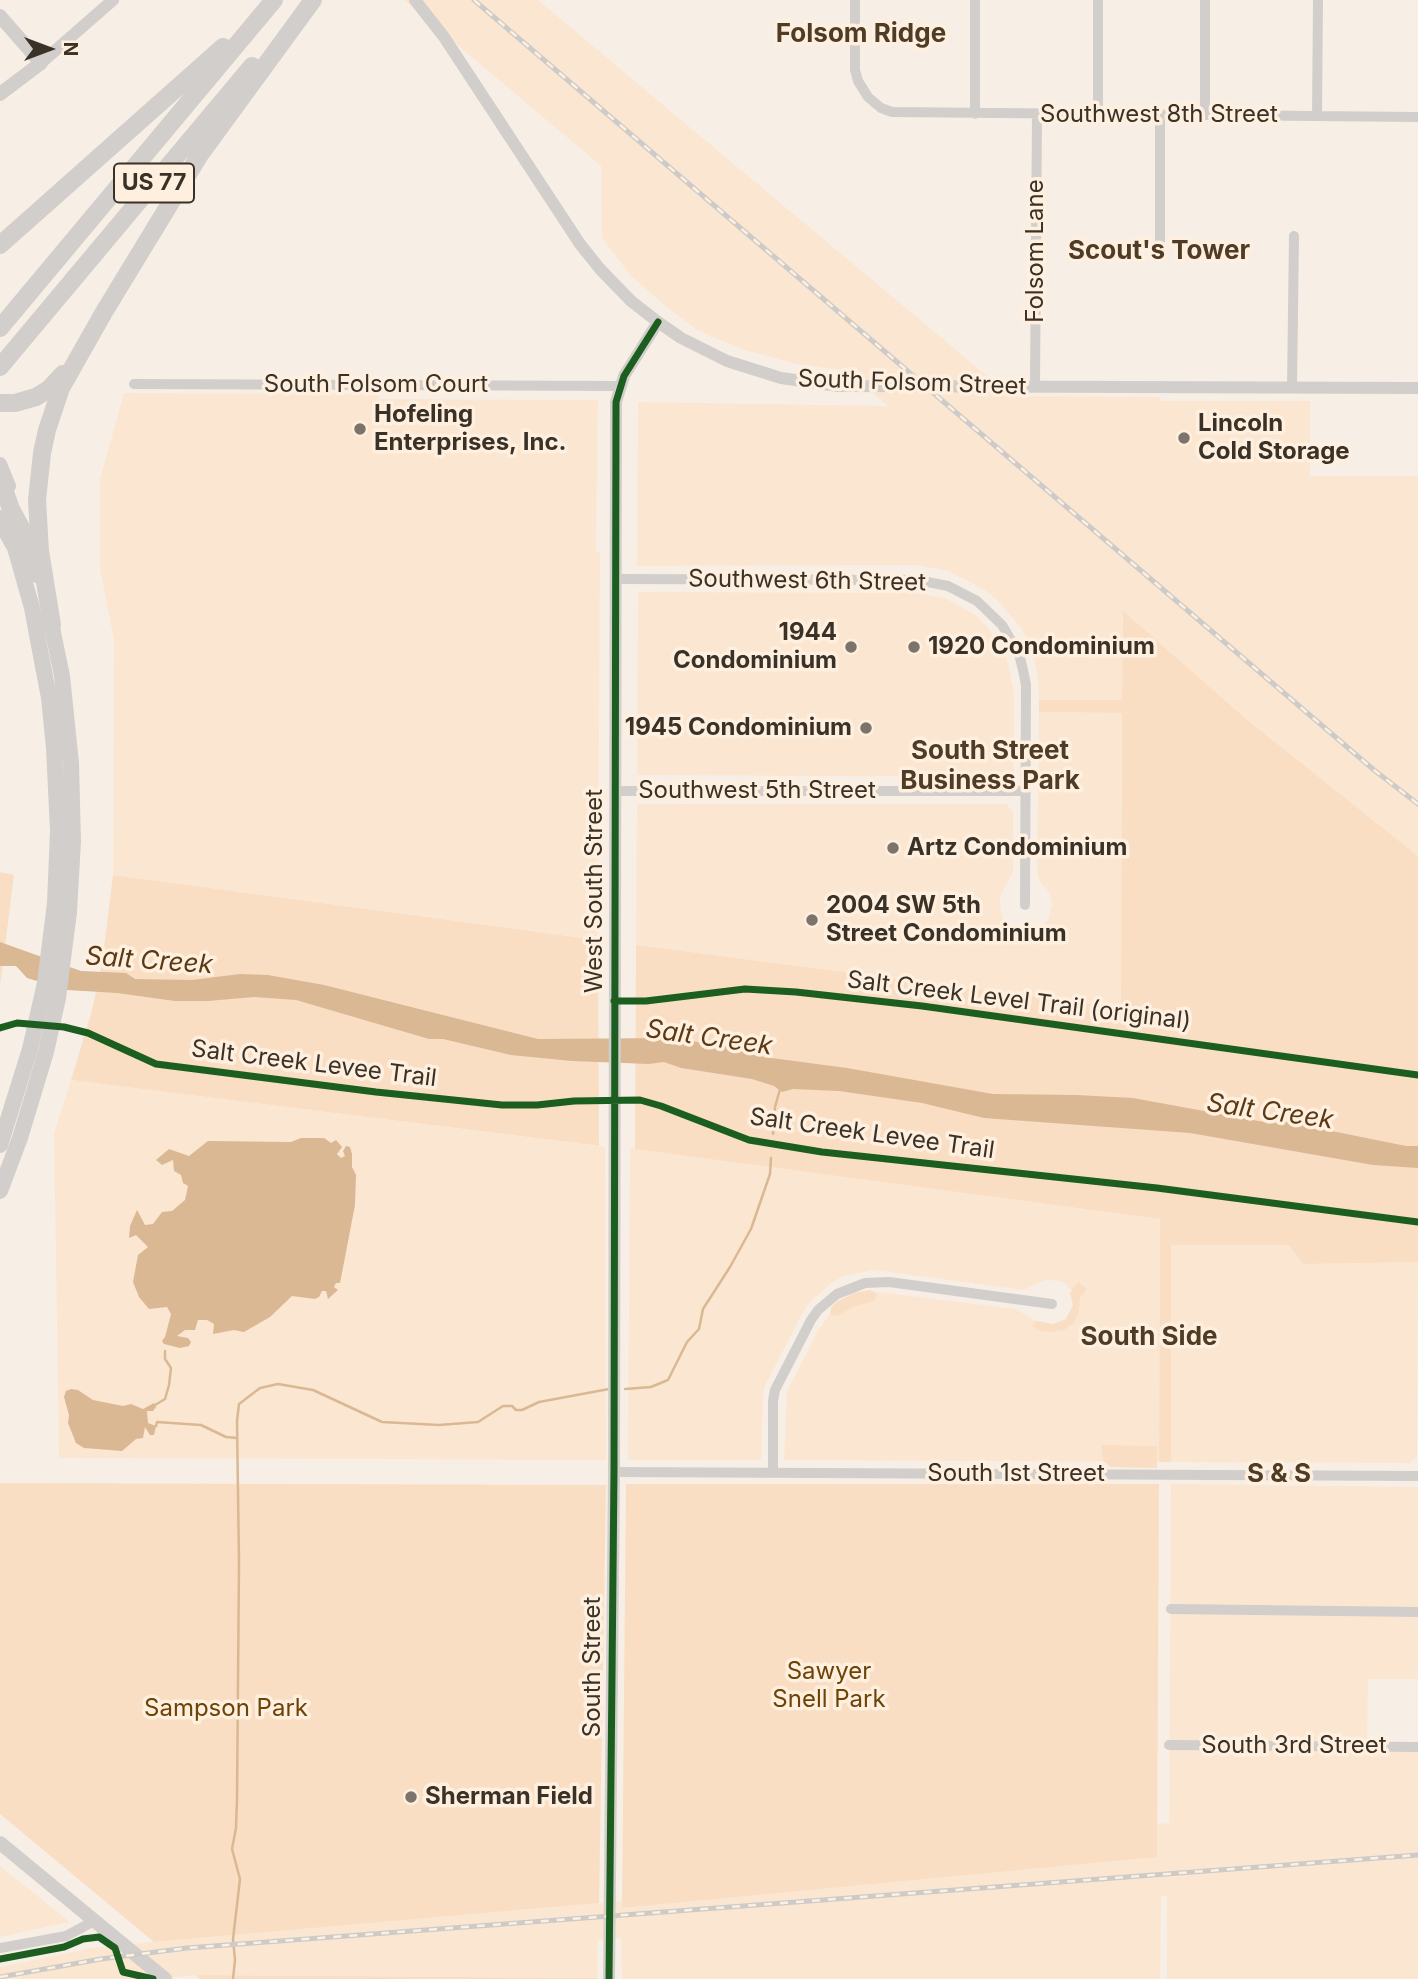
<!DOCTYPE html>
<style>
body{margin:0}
#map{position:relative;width:1418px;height:1979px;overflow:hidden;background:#f7efe6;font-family:Inter,sans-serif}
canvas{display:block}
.north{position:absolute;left:14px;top:14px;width:70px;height:70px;-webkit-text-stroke:5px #feefdf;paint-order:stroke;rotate:90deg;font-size:19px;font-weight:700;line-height:28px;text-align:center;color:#3a3127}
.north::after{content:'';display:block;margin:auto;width:24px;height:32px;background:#3a3127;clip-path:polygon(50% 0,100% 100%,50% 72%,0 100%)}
</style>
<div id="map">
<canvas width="1418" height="1979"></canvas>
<div class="north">N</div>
</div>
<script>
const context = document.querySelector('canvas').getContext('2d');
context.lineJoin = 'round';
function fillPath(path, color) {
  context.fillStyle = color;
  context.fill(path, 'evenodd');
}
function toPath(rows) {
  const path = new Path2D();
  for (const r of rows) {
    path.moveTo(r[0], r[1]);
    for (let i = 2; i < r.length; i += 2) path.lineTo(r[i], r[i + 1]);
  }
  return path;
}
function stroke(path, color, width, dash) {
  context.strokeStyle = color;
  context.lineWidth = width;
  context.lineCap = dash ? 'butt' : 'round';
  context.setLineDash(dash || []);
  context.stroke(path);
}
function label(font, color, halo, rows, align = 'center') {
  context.font = font + ' Inter,sans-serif';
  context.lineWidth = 7;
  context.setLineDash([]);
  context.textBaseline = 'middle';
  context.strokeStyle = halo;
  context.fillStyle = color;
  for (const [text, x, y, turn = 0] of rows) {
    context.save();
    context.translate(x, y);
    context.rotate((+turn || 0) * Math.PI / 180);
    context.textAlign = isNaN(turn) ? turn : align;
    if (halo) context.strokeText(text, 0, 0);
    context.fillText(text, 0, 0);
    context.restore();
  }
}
fillPath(toPath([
 [404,0,538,0,1011,396,1160,397,1160,401,1310,401,1310,476,1418,476,1418,856,1245,718,1123,612,1122,701,1039,700,1038,679,1034,659,1028,642,1021,628,997,600,983,589,948,571,916,565,637,566,638,402,888,406,846,371,792,363,741,349,697,330,664,305,631,276,602,238,601,166],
 [124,393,378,394,379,399,598,400,596,552,600,552,598,940,113,875,114,640,100,569,100,479],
 [638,592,917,593,945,598,974,614,986,625,1006,655,1014,692,1014,777,637,775],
 [1039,712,1122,713,1121,1009,636,945,637,804,1006,804,1013,811,1013,872,1000,897,1001,912,1004,919,1016,928,1039,928,1048,920,1052,905,1049,892,1040,882,1037,872],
 [71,1080,605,1147,606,1460,59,1458,54,1133],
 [630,1148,1160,1219,1159,1462,784,1460,787,1391,819,1329,833,1310,866,1294,879,1292,1016,1309,1040,1323,1059,1326,1073,1313,1074,1295,1066,1284,1060,1281,1046,1280,1023,1290,874,1270,844,1276,830,1284,809,1303,801,1316,765,1386,763,1395,761,1460,628,1460],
 [1171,1245,1289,1245,1303,1264,1418,1262,1417,1456,1410,1463,1171,1462],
 [1171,1484,1418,1487,1418,1679,1368,1679,1367,1746,1418,1747,1418,1979,1167,1979,1167,1896,1161,1896,1160,1979,622,1979,621,1938,598,1940,597,1978,195,1975,162,1979,0,1979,0,1967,92,1948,154,1942,622,1901,622,1908,1156,1857,1157,1824,1169,1823],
 [0,1866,70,1922,0,1937]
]), '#fbe7d1');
fillPath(toPath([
 [1123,611,1245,718,1418,856,1418,1262,1303,1264,1289,1245,1171,1245,1171,1462,1159,1462,1160,1219,635,1149,636,945,1121,1008,1122,713,1039,712,1039,700,1122,700],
 [0,872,14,875,0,986],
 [113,875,598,940,599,1146,71,1080,92,1010,102,964],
 [1078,1282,1087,1289,1080,1298,1079,1312,1074,1323,1064,1330,1050,1332,1041,1331,1032,1326,1037,1321,1053,1324,1066,1319,1073,1305,1070,1293],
 [870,1290,877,1293,875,1301,855,1306,837,1316,830,1315,831,1307,838,1301,854,1293],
 [1101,1445,1157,1446,1157,1468,1110,1467,1103,1460],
 [0,1483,606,1485,599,1903,154,1942,0,1814],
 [626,1484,1159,1484,1157,1857,622,1908],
 [195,1975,597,1978,597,1979,200,1979]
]), '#f9dec3');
fillPath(toPath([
 [0,942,81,971,126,973,135,979,192,980,240,974,268,975,324,985,538,1039,670,1038,726,1046,764,1057,847,1068,993,1094,1077,1095,1133,1098,1264,1122,1287,1122,1406,1146,1418,1146,1418,1168,1373,1165,1190,1133,984,1118,922,1103,839,1091,793,1089,782,1092,774,1086,752,1079,681,1068,664,1062,649,1064,572,1061,511,1055,443,1039,429,1039,296,1000,254,997,208,1001,175,1001,117,993,67,990,27,978,16,966,0,966],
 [301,1138,324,1138,331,1143,336,1140,342,1147,337,1154,341,1158,345,1156,343,1151,346,1146,350,1147,352,1154,352,1167,356,1175,355,1205,340,1283,336,1283,334,1287,338,1290,328,1299,326,1291,322,1291,319,1297,315,1299,292,1296,270,1317,244,1332,234,1330,213,1334,214,1324,207,1320,198,1320,195,1330,185,1330,177,1336,188,1338,191,1342,189,1346,180,1348,164,1344,162,1341,165,1337,171,1314,167,1307,149,1309,139,1297,133,1282,138,1255,148,1247,136,1235,129,1238,130,1226,137,1210,145,1225,153,1224,162,1212,172,1211,185,1200,188,1186,183,1183,181,1175,174,1171,173,1160,162,1165,156,1160,169,1149,189,1156,208,1141,291,1142],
 [71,1389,78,1390,93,1400,123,1406,131,1404,143,1409,154,1403,156,1407,153,1411,147,1411,148,1423,156,1426,154,1435,150,1435,145,1427,143,1438,136,1439,122,1451,84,1448,76,1443,68,1423,69,1415,64,1397,66,1391]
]), '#dab893');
stroke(toPath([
 [773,1134,775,1107,780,1089],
 [625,1389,651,1387,668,1380,687,1342,699,1329,703,1309,730,1267,751,1229,770,1174,771,1158],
 [155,1405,165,1399,169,1385,171,1368,165,1359,165,1351],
 [156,1426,157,1422,201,1425,226,1437,237,1438],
 [233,1979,235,1960,233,1939,240,1879,232,1849,236,1828,237,1799,239,1563,237,1421,239,1404,260,1388,278,1384,313,1390,382,1422,439,1425,478,1422,503,1406,512,1406,516,1410,522,1410,539,1402,609,1389]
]), '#dab893', 2.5);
stroke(toPath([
 [855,0,855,70,858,81,868,97,881,108,892,112,1418,117],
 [975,0,975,114],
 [1098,115,1098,0],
 [1160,115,1160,247],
 [1205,115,1205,0],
 [1317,116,1318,0],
 [134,384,619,386],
 [1035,387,1037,114],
 [1292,387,1294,236],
 [616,579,917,580,948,586,977,601,1002,625,1019,654,1023,670,1026,685,1025,905],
 [615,791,1026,791],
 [614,1472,1418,1476],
 [773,1473,773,1401,775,1390,811,1320,818,1310,837,1294,865,1283,889,1282,1052,1304],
 [1171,1609,1418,1612],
 [1169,1745,1418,1747],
 [0,1948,66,1936,96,1920]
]), '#d2cecb', 10);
stroke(toPath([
 [415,0,444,37,580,244,600,269,631,301,658,322,681,338,727,361,781,378,838,386,1418,388],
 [41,63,113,0],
 [609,1979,614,1472,616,402,624,376,658,322]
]), '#d2cecb', 12);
stroke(toPath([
 [0,16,41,63,0,94],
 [0,464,9,486],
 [0,1843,165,1979]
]), '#d2cecb', 14);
stroke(toPath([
 [26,537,37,575],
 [0,1145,30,1049,45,983,55,903,58,831,54,748,49,698,32,608,14,544],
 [0,1191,20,1138,46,1052,58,998,69,912,73,841,71,763,62,676,49,613]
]), '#d2cecb', 16);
stroke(toPath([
 [0,245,223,47],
 [0,328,274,0],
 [0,367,252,66],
 [0,403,15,403,36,397,49,389,63,374],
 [0,478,11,509,26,537],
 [0,519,14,544],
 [52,625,40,551,37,500,42,453,47,430,61,388,104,312,199,156,313,0]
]), '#d2cecb', 18);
const rail = toPath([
 [474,0,1374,770,1418,804],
 [0,1977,101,1959,187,1948,1418,1855]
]);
stroke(rail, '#cdcbc8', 5);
stroke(rail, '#feefdf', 2.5, [8]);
stroke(toPath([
 [614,1001,646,1001,745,989,796,992,922,1006,1418,1075],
 [0,1028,17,1023,64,1027,88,1033,156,1064,376,1092,502,1105,537,1105,574,1101,640,1100,661,1106,749,1140,822,1152,1157,1188,1418,1222],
 [0,1959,64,1947,83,1939,99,1937,115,1948,123,1972,153,1979],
 [609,1979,614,1472,616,402,624,376,658,322]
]), '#1b5e20', 7);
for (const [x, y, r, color] of [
 [360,429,7,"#7c746a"],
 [1184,438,7,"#7c746a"],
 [851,647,7,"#7c746a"],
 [914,647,7,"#7c746a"],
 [866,728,7,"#7c746a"],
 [893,848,7,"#7c746a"],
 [812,920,7,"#7c746a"],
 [411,1797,7,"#7c746a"]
]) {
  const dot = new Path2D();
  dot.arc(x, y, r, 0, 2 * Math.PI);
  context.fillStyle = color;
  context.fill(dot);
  stroke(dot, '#feefdf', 2.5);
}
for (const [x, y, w] of [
 [154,183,80]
]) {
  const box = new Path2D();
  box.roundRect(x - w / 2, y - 19.5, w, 39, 5);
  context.fillStyle = '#feefdf';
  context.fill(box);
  stroke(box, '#3a3127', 2);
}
label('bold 23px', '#3a3127', null, [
 ["US 77",154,183]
]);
label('24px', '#3a3127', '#feefdf', [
 ["Southwest 8th Street",1159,115],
 ["Folsom Lane",1036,251,-90],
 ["South Folsom Street",912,383,2],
 ["South Folsom Court",376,385],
 ["Southwest 6th Street",807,581,1],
 ["Southwest 5th Street",757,791],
 ["West South Street",595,891,-90],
 ["Salt Creek Level Trail (original)",1019,1001,7],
 ["Salt Creek Levee Trail",314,1064,7],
 ["Salt Creek Levee Trail",872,1134,8],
 ["South 1st Street",1016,1474],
 ["South Street",593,1667,-90],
 ["South 3rd Street",1294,1746]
]);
label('bold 24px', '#3a3127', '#feefdf', [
 ["Hofeling",374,415],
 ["Enterprises, Inc.",374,443],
 ["Lincoln",1198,424],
 ["Cold Storage",1198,452],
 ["1944",837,633,"right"],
 ["Condominium",837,661,"right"],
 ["1920 Condominium",928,647],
 ["1945 Condominium",852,728,"right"],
 ["Artz Condominium",907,848],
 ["2004 SW 5th",826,906],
 ["Street Condominium",826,934],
 ["Sherman Field",425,1797]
], 'left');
label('24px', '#6e4306', '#feefdf', [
 ["Sawyer",829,1672],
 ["Snell Park",829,1700],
 ["Sampson Park",226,1709]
]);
label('bold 26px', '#4f3c26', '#feefdf', [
 ["Folsom Ridge",861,34],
 ["Scout's Tower",1159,251],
 ["South Street",990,751],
 ["Business Park",990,781],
 ["South Side",1149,1337],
 ["S & S",1279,1474]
]);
label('italic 26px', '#593a15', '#feefdf', [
 ["Salt Creek",149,961,4],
 ["Salt Creek",709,1038,8],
 ["Salt Creek",1270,1112,8]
]);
</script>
